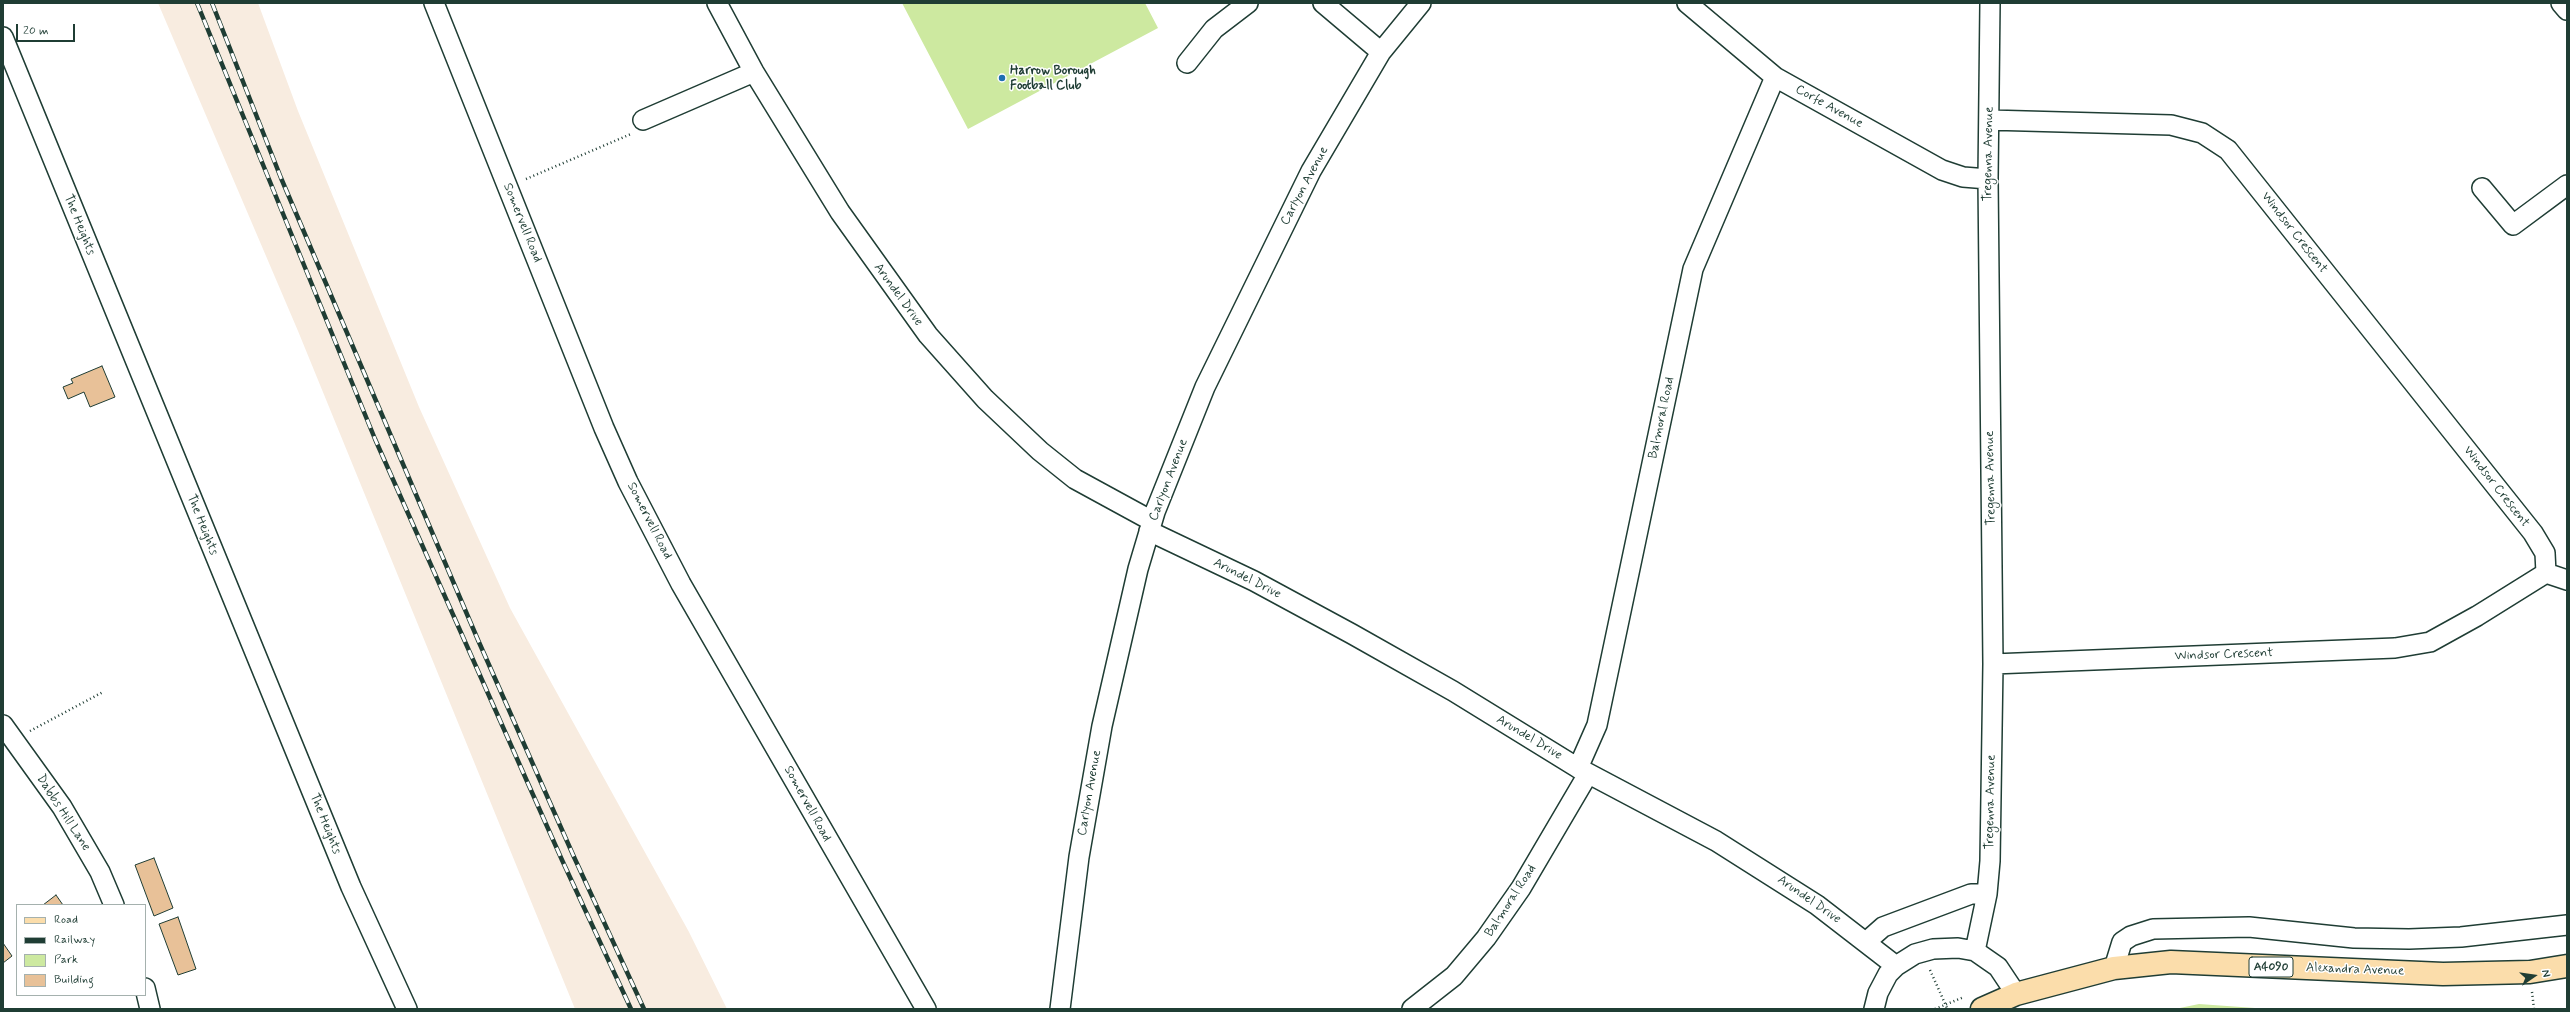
<!DOCTYPE html>
<style>
body{margin:0}
#map{position:relative;width:2570px;height:1012px;overflow:hidden;background:#fff;font-family:Mynerve,sans-serif}
canvas{display:block}
.frame{position:absolute;inset:0;border:4px solid #1f3d34;pointer-events:none}
.legend{position:absolute;left:16px;top:904px;width:130px;height:92px;box-sizing:border-box;background:#fff;border:1px solid #a5b1ae;margin:0;padding:5px 7px;list-style:none;font-size:12px;color:#1f3d34}
.legend li{display:flex;align-items:center;gap:8px;height:20px}
.legend b{width:20px;border:1px solid #a5b1ae}
.north{position:absolute;left:2514px;top:956px;width:40px;height:40px;-webkit-text-stroke:3px #fff;paint-order:stroke;rotate:77deg;font-size:11px;font-weight:700;line-height:16px;text-align:center;color:#1f3d34}
.north::after{content:'';display:block;margin:auto;width:14px;height:18px;background:#1f3d34;clip-path:polygon(50% 0,100% 100%,50% 72%,0 100%)}
.scale{position:absolute;left:16px;top:24px;width:59px;height:18px;box-sizing:border-box;border:2px solid #1f3d34;border-top:0;padding-left:5px;font-size:12px;line-height:14px;white-space:nowrap;color:#1f3d34;-webkit-text-stroke:3px #fff;paint-order:stroke}
</style>
<div id="map">
<canvas width="2570" height="1012"></canvas>
<div class="frame"></div>
<ul class="legend">
<li><b style="height:5px;background:#fbddab"></b>Road</li>
<li><b style="height:5px;background:#1f3d34"></b>Railway</li>
<li><b style="height:11px;background:#cde9a0"></b>Park</li>
<li><b style="height:11px;background:#e8c198"></b>Building</li>
</ul>
<div class="north">N</div>
<div class="scale">20 m</div>
</div>
<script>
const context = document.querySelector('canvas').getContext('2d');
context.lineJoin = 'round';
function fillPath(path, color) {
  context.fillStyle = color;
  context.fill(path, 'evenodd');
}
function toPath(rows) {
  const path = new Path2D();
  for (const r of rows) {
    path.moveTo(r[0], r[1]);
    for (let i = 2; i < r.length; i += 2) path.lineTo(r[i], r[i + 1]);
  }
  return path;
}
function stroke(path, color, width, dash) {
  context.strokeStyle = color;
  context.lineWidth = width;
  context.lineCap = dash ? 'butt' : 'round';
  context.setLineDash(dash || []);
  context.stroke(path);
}
function label(font, color, halo, rows, align = 'center') {
  context.font = font + ' Mynerve,sans-serif';
  context.lineWidth = 3;
  context.setLineDash([]);
  context.textBaseline = 'middle';
  context.strokeStyle = halo;
  context.fillStyle = color;
  for (const [text, x, y, turn = 0] of rows) {
    context.save();
    context.translate(x, y);
    context.rotate((+turn || 0) * Math.PI / 180);
    context.textAlign = isNaN(turn) ? turn : align;
    if (halo) context.strokeText(text, 0, 0);
    context.fillText(text, 0, 0);
    context.restore();
  }
}
fillPath(toPath([
 [158,3,258,3,298,111,419,407,510,608,689,932,727,1009,575,1009,298,331]
]), '#f8ece0');
fillPath(toPath([
 [902,3,1145,3,1158,28,968,129],
 [2199,1004,2269,1009,2175,1009]
]), '#cde9a0');
const building = toPath([
 [102,366,115,397,90,407,84,392,68,399,63,387,73,383,71,379,102,366],
 [154,858,173,908,154,916,135,865,154,858],
 [56,895,63,905,43,905,56,895],
 [178,917,196,969,178,975,159,924,178,917],
 [3,943,12,956,3,963,3,943]
]);
fillPath(building, '#e8c198');
stroke(building, '#1f3d34', 1);
const minor = toPath([
 [434,3,604,428,628,482,681,584,926,1009],
 [717,3,754,72,840,212,928,335,985,399,1040,451,1075,479,1152,521],
 [1323,3,1381,52],
 [1687,3,1775,77,1942,170,1963,177,1988,179],
 [2561,3,2567,10],
 [3,37,351,887,407,1009],
 [1187,63,1214,29,1248,3],
 [643,120,754,72],
 [1989,120,2171,125,2202,133,2228,150,2533,533,2545,553,2546,573,2477,616,2430,642,2395,648,1993,664],
 [2482,188,2513,225,2567,185],
 [1149,531,1254,581,1352,634,1453,691,1578,768,1716,841,1817,905,1896,966],
 [2546,573,2567,580],
 [3,725,62,807,100,872,114,905],
 [1578,768,1597,725,1693,269,1775,77],
 [1866,942,1883,927,1971,894,1987,894],
 [1975,951,1987,894,1990,861,1993,664,1988,179,1990,3],
 [2114,968,2122,942,2131,936,2153,929,2249,927,2354,938,2409,939,2461,937,2567,925],
 [145,988,150,1009],
 [1060,1009,1079,857,1102,726,1138,569,1155,512,1205,387,1311,171,1381,52,1421,3],
 [1412,1009,1454,976,1486,938,1521,888,1588,774],
 [1874,1009,1878,993,1888,974,1896,966,1915,954,1933,949,1958,948,1975,951,1998,967,2016,994]
]);
const major = toPath([
 [1982,1009,2016,994,2114,968,2171,962,2443,974,2530,972,2567,966]
]);
stroke(minor, '#1f3d34', 22);
stroke(major, '#1f3d34', 25);
stroke(toPath([
 [526,179,631,134],
 [30,731,103,692],
 [1930,970,1947,1008],
 [2532,992,2534,1009],
 [1935,1009,1964,997]
]), '#1f3d34', 2.5, [1, 3]);
stroke(minor, '#fff', 19);
stroke(major, '#fbddab', 22);
const rail = toPath([
 [197,3,375,439,562,860,631,1009],
 [212,3,281,178,478,640,574,857,644,1009]
]);
stroke(rail, '#1f3d34', 4.5);
stroke(rail, '#fff', 3, [9]);
for (const [x, y, r, color] of [
 [1002,78,4,"#1f6fb2"]
]) {
  const dot = new Path2D();
  dot.arc(x, y, r, 0, 2 * Math.PI);
  context.fillStyle = color;
  context.fill(dot);
  stroke(dot, '#fff', 1.5);
}
for (const [x, y, w] of [
 [2271,967,44]
]) {
  const box = new Path2D();
  box.roundRect(x - w / 2, y - 10, w, 20, 3);
  context.fillStyle = '#fff';
  context.fill(box);
  stroke(box, '#1f3d34', 1);
}
label('bold 12px', '#1f3d34', null, [
 ["A4090",2271,967]
]);
label('bold 13px', '#1f3d34', '#fff', [
 ["Harrow Borough",1010,71],
 ["Football Club",1010,86]
], 'left');
label('13px', '#1f3d34', '#fff', [
 ["Corfe Avenue",1829,107,29],
 ["Tregenna Avenue",1989,154,-89],
 ["Carlyon Avenue",1305,186,-62],
 ["Somervell Road",522,223,68],
 ["The Heights",79,225,68],
 ["Windsor Crescent",2294,233,52],
 ["Arundel Drive",898,295,54],
 ["Balmoral Road",1662,418,-78],
 ["Tregenna Avenue",1991,478,-91],
 ["Carlyon Avenue",1169,480,-69],
 ["Windsor Crescent",2496,487,52],
 ["Somervell Road",649,521,63],
 ["The Heights",202,525,68],
 ["Arundel Drive",1247,579,27],
 ["Windsor Crescent",2224,655,-2],
 ["Arundel Drive",1529,738,31],
 ["Carlyon Avenue",1090,793,-80],
 ["Tregenna Avenue",1991,802,-89],
 ["Somervell Road",807,804,61],
 ["Dabbs Hill Lane",63,813,57],
 ["The Heights",325,824,68],
 ["Arundel Drive",1809,900,35],
 ["Balmoral Road",1511,901,-57],
 ["Alexandra Avenue",2355,970,2]
]);
</script>
